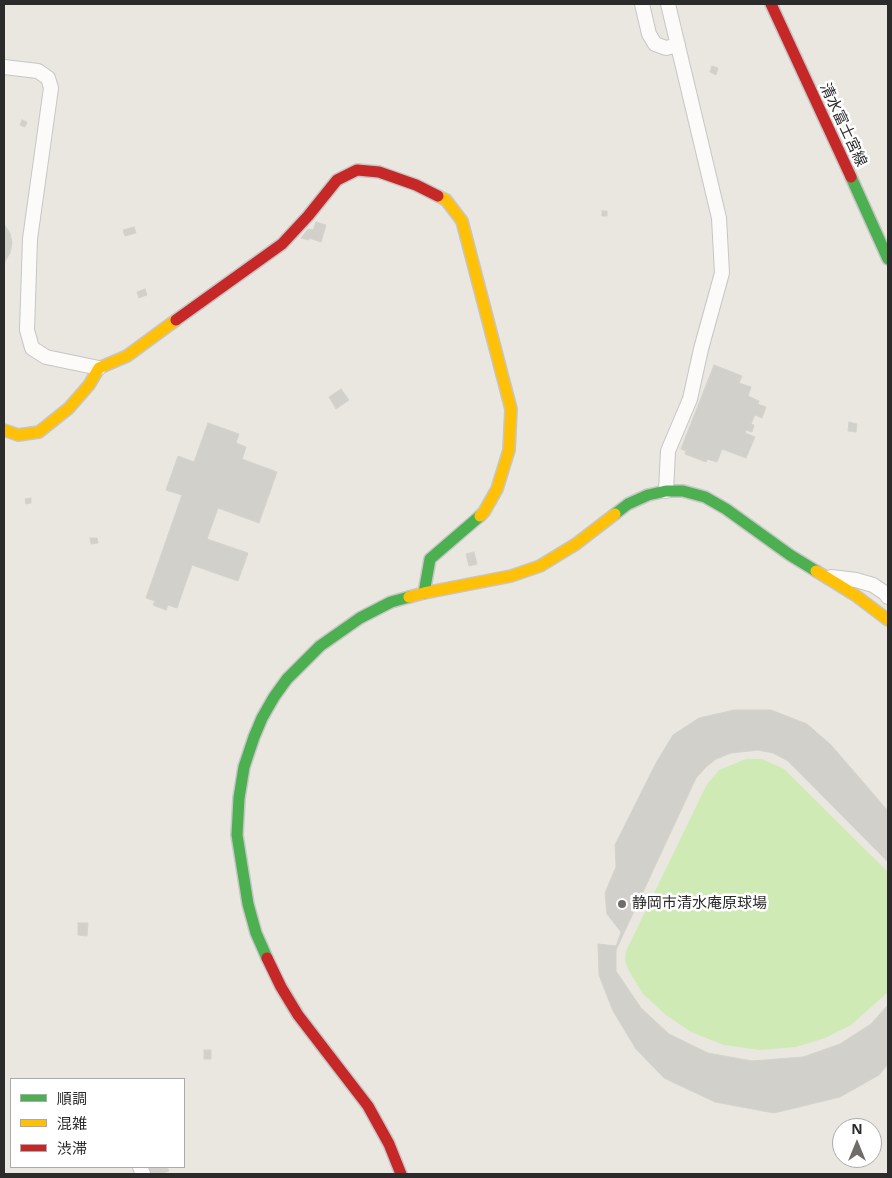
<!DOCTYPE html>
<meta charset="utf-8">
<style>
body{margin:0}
#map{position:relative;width:892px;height:1178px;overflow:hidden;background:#e9e7e0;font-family:"Open Sans","Noto Sans JP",sans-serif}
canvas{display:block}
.frame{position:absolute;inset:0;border:5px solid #2b2b2b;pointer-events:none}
.legend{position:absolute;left:10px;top:1078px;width:175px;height:90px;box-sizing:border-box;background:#fff;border:1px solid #aaa;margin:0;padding:6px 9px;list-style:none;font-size:15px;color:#2b2b2b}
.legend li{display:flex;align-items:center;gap:10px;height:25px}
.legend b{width:25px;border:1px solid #aaa}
.north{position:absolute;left:832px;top:1118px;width:50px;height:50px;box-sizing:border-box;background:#fff;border:1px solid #aaa;border-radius:50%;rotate:0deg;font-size:14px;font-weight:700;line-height:20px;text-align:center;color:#2b2b2b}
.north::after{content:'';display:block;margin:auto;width:18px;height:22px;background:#6e6d6a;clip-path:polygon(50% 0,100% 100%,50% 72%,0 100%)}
</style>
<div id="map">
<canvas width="892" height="1178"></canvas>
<div class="frame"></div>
<ul class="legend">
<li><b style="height:6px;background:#4caf50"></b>順調</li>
<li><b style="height:6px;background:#ffc107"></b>混雑</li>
<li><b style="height:6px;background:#c62828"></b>渋滞</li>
</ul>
<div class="north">N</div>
</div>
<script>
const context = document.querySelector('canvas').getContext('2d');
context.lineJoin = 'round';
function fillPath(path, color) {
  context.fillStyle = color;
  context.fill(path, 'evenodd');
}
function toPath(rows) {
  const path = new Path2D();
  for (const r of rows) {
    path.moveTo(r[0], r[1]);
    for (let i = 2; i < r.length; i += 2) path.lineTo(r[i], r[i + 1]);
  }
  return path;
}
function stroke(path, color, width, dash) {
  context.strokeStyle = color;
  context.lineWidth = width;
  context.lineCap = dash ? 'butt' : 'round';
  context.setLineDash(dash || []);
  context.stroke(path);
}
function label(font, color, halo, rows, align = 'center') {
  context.font = font + ' "Open Sans","Noto Sans JP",sans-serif';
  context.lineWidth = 5;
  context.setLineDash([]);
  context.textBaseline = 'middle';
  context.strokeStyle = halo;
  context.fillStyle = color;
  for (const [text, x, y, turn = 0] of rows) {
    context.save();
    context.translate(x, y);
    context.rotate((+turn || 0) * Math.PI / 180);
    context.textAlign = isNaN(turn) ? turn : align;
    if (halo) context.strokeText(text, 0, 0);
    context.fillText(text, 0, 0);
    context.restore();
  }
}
fillPath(toPath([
 [746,759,762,759,784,769,888,872,888,992,851,1025,825,1038,796,1047,760,1050,724,1045,691,1032,666,1015,643,994,629,971,625,961,626,951,707,784,719,770]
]), '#d0eab6');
const building = toPath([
 [712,66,718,68,716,75,710,72,712,66],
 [22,120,27,122,25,127,20,125,22,120],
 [602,211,607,211,607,216,602,216,602,211],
 [316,222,326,225,321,242,309,238,309,240,301,238,308,229,313,230,316,222],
 [4,224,10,233,12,243,10,253,4,263,4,224],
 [134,227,136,233,125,236,123,230,134,227],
 [145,289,147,295,139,298,137,292,145,289],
 [714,365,742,376,739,383,751,387,748,396,759,401,758,404,766,407,762,418,755,415,751,424,754,425,752,432,746,430,745,433,755,437,746,458,722,449,717,462,707,459,706,462,685,454,686,451,681,449,714,365],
 [341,389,349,400,336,409,329,397,341,389],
 [849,422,857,424,856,432,848,431,849,422],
 [208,423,239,434,236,443,246,447,242,459,277,472,259,523,218,508,207,539,248,553,238,581,192,565,177,608,168,605,166,610,153,605,155,601,146,598,182,495,166,490,178,456,194,462,208,423],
 [31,498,31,503,26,504,25,499,31,498],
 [90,538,97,538,98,543,91,544,90,538],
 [474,552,477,564,469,566,466,554,474,552],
 [734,710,771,710,807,724,831,745,888,811,888,862,788,761,773,753,758,750,731,753,716,759,706,767,696,778,616,950,616,971,641,1008,669,1034,708,1053,752,1061,803,1057,840,1044,871,1024,888,1005,888,1064,879,1075,840,1097,774,1113,715,1102,664,1078,636,1049,613,1011,599,975,598,944,616,946,621,932,607,914,605,893,616,867,615,845,656,763,673,735,699,718,734,710],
 [78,923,88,923,87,936,78,935,78,923],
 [204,1050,211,1050,211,1059,204,1059,204,1050],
 [147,1167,167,1167,169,1171,161,1174,151,1174,147,1167]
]);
fillPath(building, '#d2d0cb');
stroke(building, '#d4d2cc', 1);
const street = toPath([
 [642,4,649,34,655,44,666,48,678,45],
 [4,67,38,71,48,78,51,88,30,239,27,330,32,348,46,357,99,368],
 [666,491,668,451,690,399,701,349,722,273,719,218,668,4],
 [831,577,856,580,873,585,885,593,888,597],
 [140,1167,143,1174]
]);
const fast = toPath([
 [851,177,888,259],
 [615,514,628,504,648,495,666,491,683,491,705,497,726,509,790,555,816,571],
 [424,593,430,559,480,516],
 [267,958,256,933,248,904,237,835,239,798,244,767,254,737,262,718,274,697,287,679,320,646,360,618,391,602,409,597]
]);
const slow = toPath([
 [438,196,446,200,462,221,511,409,509,450,497,489,484,512,480,516],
 [4,430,18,435,39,432,69,408,89,385,99,368,127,356,176,320],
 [816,571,855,595,888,620],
 [409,597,424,593,511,576,540,566,576,544,615,514]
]);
const jam = toPath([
 [771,4,851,177],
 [176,320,282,244,308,216,337,180,357,170,379,172,416,185,438,196],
 [267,958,281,987,298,1015,368,1106,389,1144,401,1174]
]);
stroke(street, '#c6c6c6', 16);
stroke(fast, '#c6c6c6', 14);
stroke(slow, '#c6c6c6', 14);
stroke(jam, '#c6c6c6', 14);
stroke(street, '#fcfbfa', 14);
stroke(fast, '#4caf50', 11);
stroke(slow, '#ffc107', 11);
stroke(jam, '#c62828', 11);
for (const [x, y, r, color] of [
 [622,904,5,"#6e6d6a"]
]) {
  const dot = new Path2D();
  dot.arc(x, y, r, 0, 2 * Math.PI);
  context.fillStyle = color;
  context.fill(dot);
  stroke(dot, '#fff', 2);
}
label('15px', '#2b2b2b', '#fff', [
 ["清水富士宮線",843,125,65]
]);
label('15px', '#2b2b2b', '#fff', [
 ["静岡市清水庵原球場",632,904]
], 'left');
</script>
